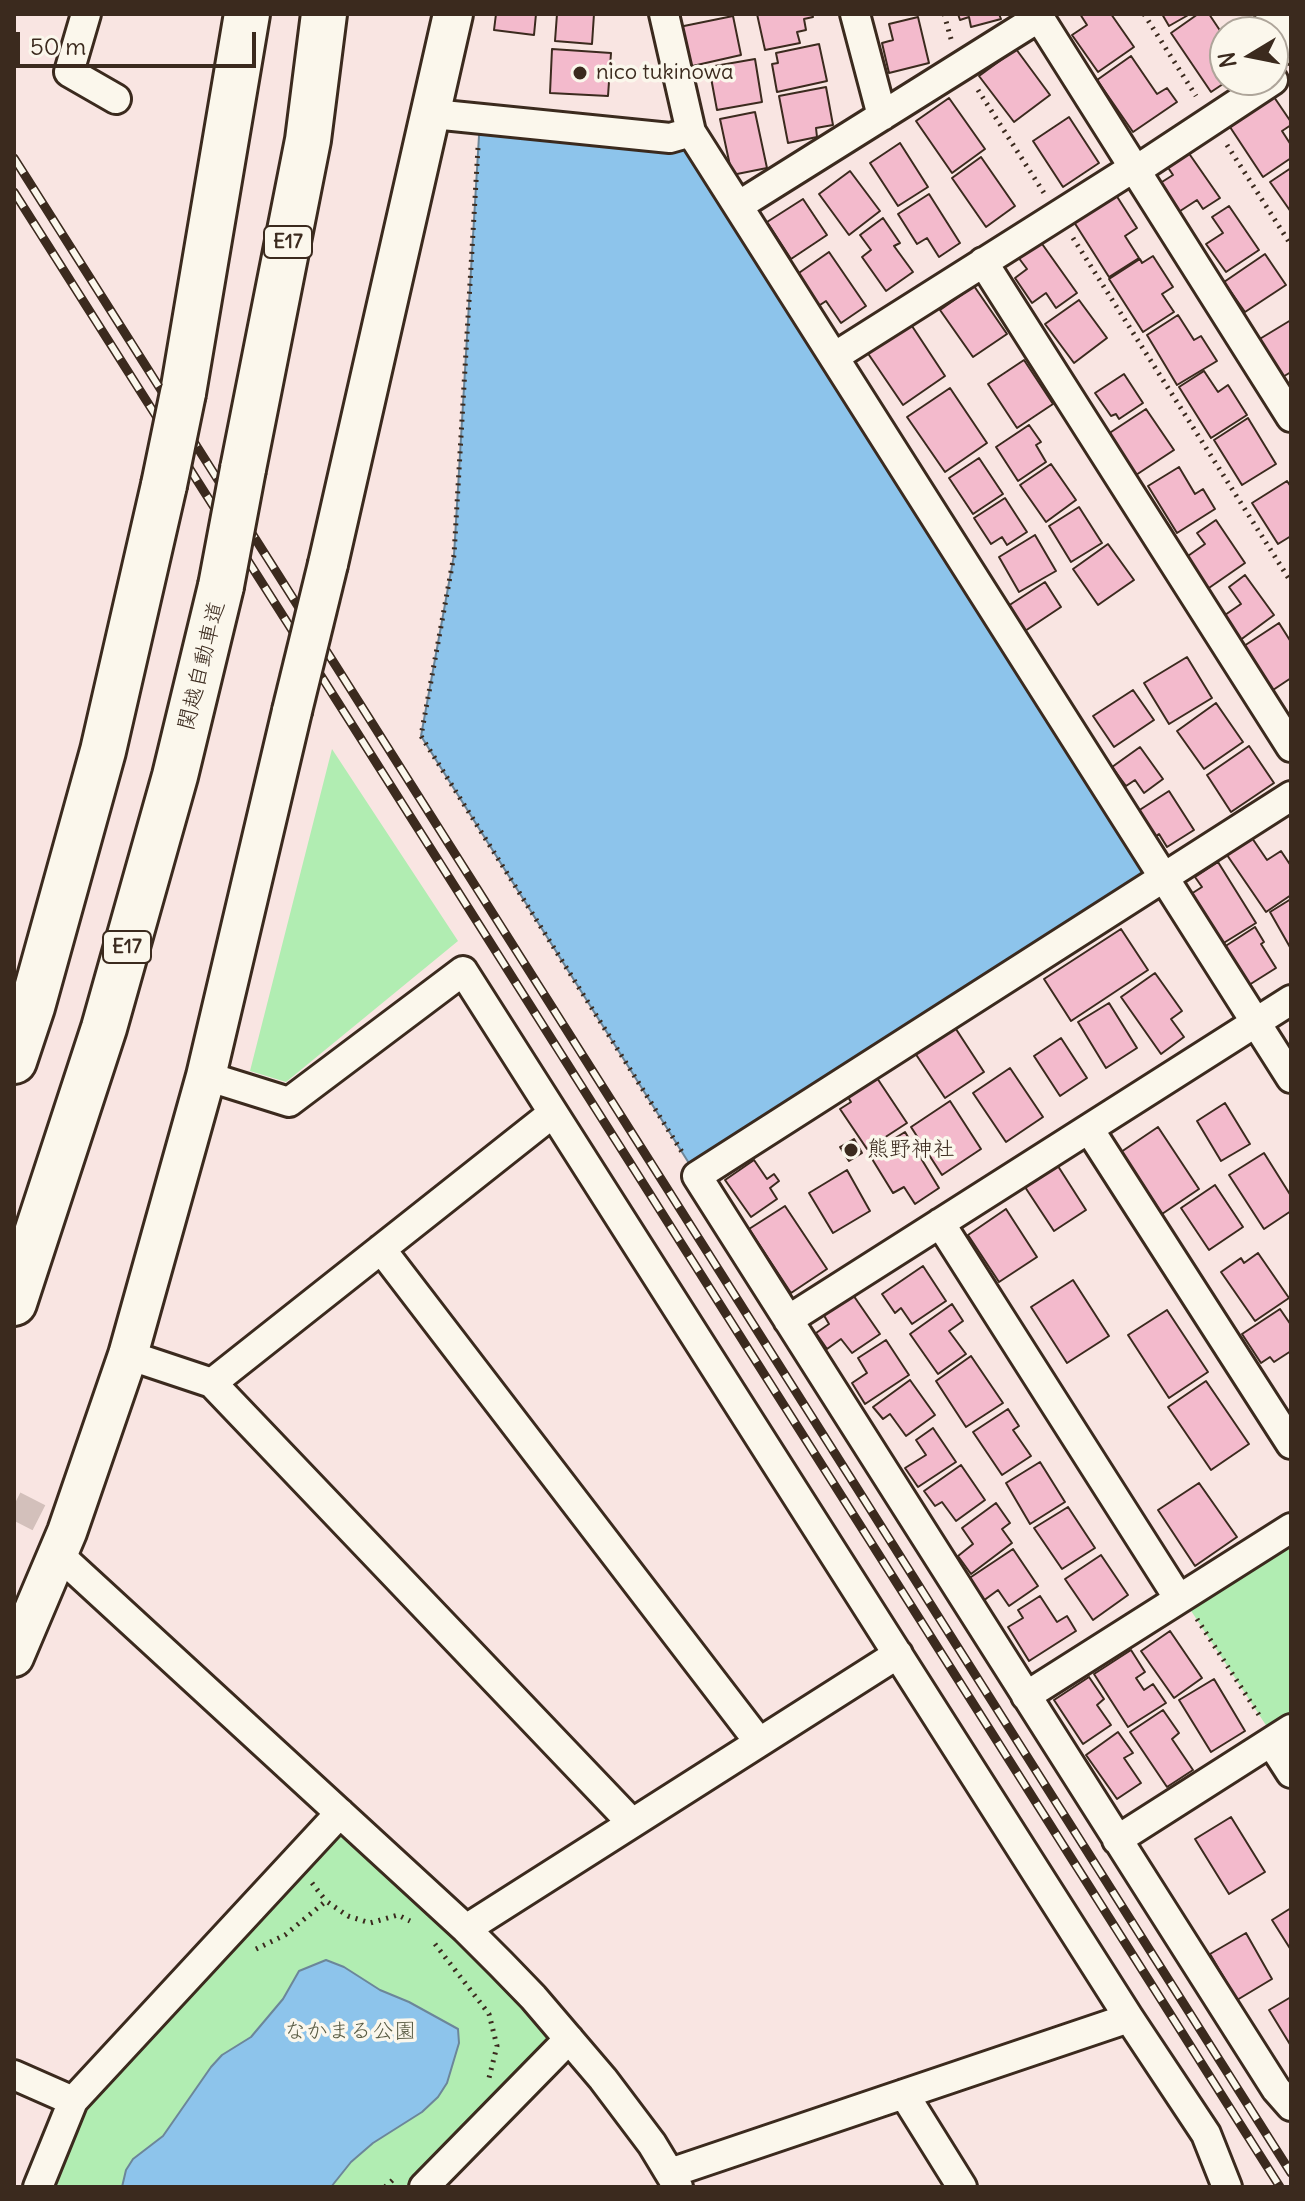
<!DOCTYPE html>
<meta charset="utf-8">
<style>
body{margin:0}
#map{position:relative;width:1305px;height:2201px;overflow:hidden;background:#f9e5e2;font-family:Delius,sans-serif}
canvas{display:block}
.frame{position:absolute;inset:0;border:16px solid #3b2a1e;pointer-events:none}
.north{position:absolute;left:1209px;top:16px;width:80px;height:80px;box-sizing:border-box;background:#fbf7ec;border:2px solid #aea59a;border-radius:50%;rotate:260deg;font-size:22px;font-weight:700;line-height:32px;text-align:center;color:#3b2a1e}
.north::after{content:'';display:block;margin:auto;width:28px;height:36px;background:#3b2a1e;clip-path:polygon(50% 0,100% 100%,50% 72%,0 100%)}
.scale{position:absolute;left:16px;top:32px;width:240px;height:36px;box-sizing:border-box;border:4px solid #3b2a1e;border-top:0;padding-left:10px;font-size:24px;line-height:28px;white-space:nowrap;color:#3b2a1e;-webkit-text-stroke:6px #fbf7ec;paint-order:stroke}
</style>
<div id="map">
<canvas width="1305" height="2201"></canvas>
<div class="frame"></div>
<div class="north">N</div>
<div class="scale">50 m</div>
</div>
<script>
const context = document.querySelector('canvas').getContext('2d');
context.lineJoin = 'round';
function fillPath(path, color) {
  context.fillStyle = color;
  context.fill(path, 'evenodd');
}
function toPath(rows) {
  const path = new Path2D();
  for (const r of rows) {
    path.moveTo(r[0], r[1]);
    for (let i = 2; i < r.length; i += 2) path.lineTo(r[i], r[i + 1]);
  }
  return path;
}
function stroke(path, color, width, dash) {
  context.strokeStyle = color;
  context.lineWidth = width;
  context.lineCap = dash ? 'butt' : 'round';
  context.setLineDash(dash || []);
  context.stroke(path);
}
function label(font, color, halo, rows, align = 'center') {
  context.font = font + ' Delius,"Klee One",sans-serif';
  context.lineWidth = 7;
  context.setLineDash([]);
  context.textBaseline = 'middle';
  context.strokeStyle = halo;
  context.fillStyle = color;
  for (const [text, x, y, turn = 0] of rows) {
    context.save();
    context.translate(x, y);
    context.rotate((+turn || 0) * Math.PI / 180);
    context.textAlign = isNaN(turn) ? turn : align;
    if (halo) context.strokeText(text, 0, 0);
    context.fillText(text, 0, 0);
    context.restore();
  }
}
fillPath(toPath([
 [332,749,458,941,286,1082,250,1071],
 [1291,1528,1291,1729,1275,1739,1182,1597],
 [340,1813,569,2039,424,2187,38,2187,73,2101]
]), '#b1edb2');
const water = toPath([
 [480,119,691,132,1164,877,697,1176,421,736,454,555,480,119],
 [326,1960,344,1967,380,1990,409,2002,458,2029,459,2043,447,2083,438,2097,422,2112,373,2143,351,2162,331,2187,122,2187,126,2170,133,2159,163,2136,211,2067,222,2055,251,2037,283,1999,299,1971,326,1960]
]);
fillPath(water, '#8dc4eb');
stroke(water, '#6c8699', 2);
const building = toPath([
 [496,14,536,14,534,35,494,30,496,14],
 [557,14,594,14,592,44,555,41,557,14],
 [757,14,812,14,813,17,804,19,806,30,797,32,800,43,765,50,757,14],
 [958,14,999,14,1001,19,971,27,969,17,960,20,958,14],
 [1080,14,1111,14,1134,47,1098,72,1072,35,1087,25,1080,14],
 [1162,14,1190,14,1169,26,1162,14],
 [1198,14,1209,14,1225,38,1225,80,1229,80,1211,92,1171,33,1198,14],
 [733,16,741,55,688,67,679,27,733,16],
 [918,17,929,63,889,73,882,43,893,40,889,24,918,17],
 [819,44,827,81,777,92,772,64,778,63,776,53,819,44],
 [552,49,611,53,608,96,550,93,552,49],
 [1016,49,1050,95,1014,122,979,76,1016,49],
 [1131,56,1157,94,1167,88,1177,102,1133,132,1097,80,1131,56],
 [755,59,762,102,717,110,709,67,755,59],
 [826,87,833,125,816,128,817,137,788,143,779,96,826,87],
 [1274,97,1291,122,1291,125,1282,131,1291,145,1291,158,1263,177,1230,127,1274,97],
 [949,98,985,149,952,173,916,121,949,98],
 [755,112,767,168,732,175,720,119,755,112],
 [1069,117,1099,163,1063,187,1033,141,1069,117],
 [900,143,928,187,898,206,870,163,900,143],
 [1188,152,1220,198,1203,209,1197,200,1174,215,1154,187,1173,175,1167,166,1188,152],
 [981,157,1015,206,986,227,952,178,981,157],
 [1291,168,1291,212,1270,182,1291,168],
 [850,171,880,211,849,235,819,194,850,171],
 [929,194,960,243,939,257,927,238,917,244,898,214,929,194],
 [1116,195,1137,228,1125,236,1139,258,1109,277,1074,222,1116,195],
 [803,199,827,235,791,259,767,222,803,199],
 [1229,206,1259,250,1226,272,1206,244,1223,233,1212,217,1229,206],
 [883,218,900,243,894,246,913,272,886,291,862,257,871,250,860,235,883,218],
 [1040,241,1077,293,1056,308,1046,293,1032,303,1015,278,1027,269,1018,257,1040,241],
 [829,252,866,306,841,323,826,301,817,307,796,275,829,252],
 [1265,254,1286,285,1245,312,1224,282,1265,254],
 [1153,256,1173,287,1162,294,1174,312,1143,332,1109,279,1140,259,1142,263,1153,256],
 [974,286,1007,334,973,357,940,310,974,286],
 [1079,300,1107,338,1074,363,1045,324,1079,300],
 [1178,315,1194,340,1201,336,1217,361,1177,385,1147,335,1178,315],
 [1291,320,1291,372,1281,378,1258,340,1291,320],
 [910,323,945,376,903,405,867,352,910,323],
 [1024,360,1053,404,1017,428,988,384,1024,360],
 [1204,371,1218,392,1228,385,1247,415,1211,438,1179,387,1204,371],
 [1124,374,1143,403,1119,419,1116,414,1111,416,1095,393,1124,374],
 [950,388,987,443,945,472,907,417,950,388],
 [1146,409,1174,450,1136,475,1108,434,1146,409],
 [1248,418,1276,464,1242,485,1214,440,1248,418],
 [1029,425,1041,442,1036,445,1046,462,1018,481,996,447,1029,425],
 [979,458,1003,494,973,514,949,478,979,458],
 [1051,464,1076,500,1046,522,1020,485,1051,464],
 [1179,467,1195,494,1203,489,1215,509,1177,533,1148,486,1179,467],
 [1287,481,1291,487,1291,536,1278,544,1252,503,1287,481],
 [1005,498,1027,532,1007,545,1002,537,991,544,974,518,1005,498],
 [1079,507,1102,543,1071,562,1049,526,1079,507],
 [1216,520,1245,563,1206,590,1185,558,1205,544,1197,533,1216,520],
 [1035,535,1056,571,1019,592,999,557,1035,535],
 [1108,544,1134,580,1098,605,1073,569,1108,544],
 [1245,575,1274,615,1239,641,1222,617,1241,604,1229,587,1245,575],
 [1045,582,1061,607,1025,631,1008,606,1045,582],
 [1279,623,1291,642,1291,678,1273,690,1244,646,1279,623],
 [1187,657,1212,698,1169,724,1144,683,1187,657],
 [1133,690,1154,720,1114,747,1093,716,1133,690],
 [1216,703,1243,742,1204,769,1177,731,1216,703],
 [1249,746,1274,783,1231,812,1207,775,1249,746],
 [1140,747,1163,779,1144,793,1135,780,1126,786,1112,767,1140,747],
 [1169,791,1194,830,1167,847,1159,834,1155,837,1138,811,1169,791],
 [1252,838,1267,860,1281,851,1291,866,1291,895,1266,912,1227,855,1252,838],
 [1218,862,1256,923,1222,944,1191,894,1202,887,1195,877,1218,862],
 [1291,899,1291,949,1270,912,1291,899],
 [1255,927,1264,942,1261,944,1276,968,1249,985,1224,947,1255,927],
 [1121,929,1148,970,1071,1021,1044,979,1121,929],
 [1155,973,1182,1011,1171,1019,1184,1037,1161,1054,1121,997,1155,973],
 [1109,1003,1137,1048,1106,1068,1078,1022,1109,1003],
 [954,1026,984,1072,945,1098,915,1053,954,1026],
 [1061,1038,1087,1078,1060,1096,1034,1056,1061,1038],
 [1010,1068,1043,1117,1006,1142,973,1093,1010,1068],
 [877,1078,907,1123,867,1149,840,1109,851,1102,848,1097,877,1078],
 [950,1101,981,1149,942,1175,911,1127,950,1101],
 [1225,1103,1250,1144,1221,1161,1197,1121,1225,1103],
 [1158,1127,1199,1189,1162,1214,1121,1152,1158,1127],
 [905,1132,939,1188,915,1204,904,1187,893,1193,869,1154,905,1132],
 [854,1139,862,1153,849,1161,840,1147,854,1139],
 [1264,1153,1291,1196,1291,1211,1264,1229,1229,1175,1264,1153],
 [754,1160,767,1179,774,1174,779,1181,770,1188,777,1199,751,1217,725,1180,754,1160],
 [1056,1163,1086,1210,1054,1231,1023,1184,1056,1163],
 [847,1170,870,1211,833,1233,809,1193,847,1170],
 [1215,1185,1243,1227,1209,1250,1181,1208,1215,1185],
 [785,1206,827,1269,791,1293,749,1229,785,1206],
 [1006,1209,1037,1257,999,1282,968,1235,1006,1209],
 [1258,1253,1289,1298,1255,1321,1221,1272,1241,1258,1244,1263,1258,1253],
 [923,1266,946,1301,912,1324,901,1308,895,1313,882,1294,923,1266],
 [1073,1280,1109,1336,1067,1363,1031,1307,1073,1280],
 [851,1292,880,1334,852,1353,841,1339,827,1349,816,1333,829,1324,822,1312,851,1292],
 [952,1304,963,1321,949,1331,966,1354,938,1374,910,1334,952,1304],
 [1280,1309,1291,1325,1291,1351,1274,1362,1270,1357,1261,1363,1242,1334,1280,1309],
 [1167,1310,1208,1372,1169,1398,1128,1335,1167,1310],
 [886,1340,909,1375,865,1404,852,1383,867,1373,858,1358,886,1340],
 [971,1356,1003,1403,966,1427,936,1381,971,1356],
 [910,1380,935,1415,906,1436,890,1414,883,1419,873,1407,910,1380],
 [1206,1381,1249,1444,1211,1470,1168,1407,1206,1381],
 [1008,1409,1019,1426,1013,1430,1031,1456,1002,1475,973,1432,1008,1409],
 [933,1428,956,1462,918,1487,905,1468,926,1455,916,1440,933,1428],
 [1040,1462,1065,1502,1030,1524,1006,1483,1040,1462],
 [961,1465,985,1500,956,1521,942,1502,935,1506,924,1491,961,1465],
 [1199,1483,1237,1537,1195,1566,1158,1510,1199,1483],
 [996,1503,1010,1523,1002,1529,1012,1543,971,1574,958,1556,973,1544,962,1528,996,1503],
 [1068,1507,1095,1548,1062,1569,1034,1528,1068,1507],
 [1013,1549,1038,1586,1009,1606,998,1590,983,1601,968,1579,1013,1549],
 [1101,1555,1128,1595,1093,1620,1065,1579,1101,1555],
 [1040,1596,1057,1622,1067,1616,1076,1631,1029,1661,1008,1627,1023,1618,1018,1610,1040,1596],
 [1170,1631,1202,1678,1174,1698,1141,1651,1170,1631],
 [1131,1650,1145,1672,1136,1678,1144,1690,1153,1684,1166,1703,1128,1727,1094,1674,1131,1650],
 [1089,1677,1104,1699,1097,1705,1111,1725,1083,1744,1054,1700,1089,1677],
 [1214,1679,1245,1731,1211,1752,1179,1700,1214,1679],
 [1163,1710,1179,1733,1172,1739,1193,1770,1167,1787,1130,1732,1163,1710],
 [1118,1732,1133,1753,1124,1758,1141,1783,1117,1799,1086,1755,1118,1732],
 [1231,1817,1265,1872,1229,1894,1195,1839,1231,1817],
 [1291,1908,1291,1950,1272,1920,1291,1908],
 [1246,1933,1272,1979,1237,2000,1210,1954,1246,1933],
 [1291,1997,1291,2046,1269,2010,1291,1997]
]);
fillPath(building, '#f3bacc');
stroke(building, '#3b2a1e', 2);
stroke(toPath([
 [14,1505,67,1532]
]), '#d3c0bb', 28, [28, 14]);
const street = toPath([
 [86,14,69,72,116,99],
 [664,14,691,132,1291,1078],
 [855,14,882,116],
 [1037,14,1291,417],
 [433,114,670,138,691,132],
 [1135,171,1273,80],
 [738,206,1038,18],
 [983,262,1291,747],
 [834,357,1133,168],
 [1291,796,697,1176,1276,2089,1291,2106],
 [206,1076,289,1102,463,971,1129,2018,1206,2134,1227,2187],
 [1089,1129,1291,1444],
 [940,1223,1179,1599],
 [381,1249,759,1742],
 [788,1320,1291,1000],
 [128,1355,212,1383,553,1113],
 [212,1383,632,1823],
 [58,1554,466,1929,501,1964,533,1997,603,2079,652,2144,678,2187],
 [1026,1696,1291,1528],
 [1271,1742,1291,1773],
 [1117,1840,1291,1729],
 [466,1929,898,1654],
 [14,2075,73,2101],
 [904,2094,962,2187],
 [670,2173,1129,2018],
 [38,2187,73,2101,340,1813],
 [424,2187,569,2039]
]);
const secondary = toPath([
 [1275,14,1291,44],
 [328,564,453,14],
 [14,1657,67,1532,128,1355,206,1076,292,711]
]);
const highway = toPath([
 [183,393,247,14],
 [243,469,308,140,324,14],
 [14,1061,32,1007,103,751,164,485],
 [14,1303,104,1028,175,776,221,586]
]);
stroke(street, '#3b2a1e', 34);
stroke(secondary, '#3b2a1e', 44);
stroke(highway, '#3b2a1e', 50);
stroke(toPath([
 [944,14,951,39],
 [1144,14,1196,96],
 [978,90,1044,193],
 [1227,145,1291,245],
 [478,148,454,555,421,736,682,1152],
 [1073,238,1291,582],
 [1197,1619,1259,1715],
 [312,1883,326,1901],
 [435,1944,489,2014,497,2046,489,2078],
 [256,1949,285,1935,326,1901,348,1916,370,1923,398,1915,410,1921],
 [385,2187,396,2177]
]), '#3b2a1e', 5, [2, 6]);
stroke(street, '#fbf7ec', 28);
stroke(secondary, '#fbf7ec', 38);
stroke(highway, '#fbf7ec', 44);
const rail = toPath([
 [14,158,1291,2173],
 [14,192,1280,2187]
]);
stroke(rail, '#3b2a1e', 9);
stroke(rail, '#fbf7ec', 6, [18]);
const secondaryBridge = toPath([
 [292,711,328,564]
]);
const highwayBridge = toPath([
 [164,485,183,393],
 [221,586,243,469]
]);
stroke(secondaryBridge, '#3b2a1e', 44, []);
stroke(highwayBridge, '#3b2a1e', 50, []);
stroke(secondaryBridge, '#fbf7ec', 38);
stroke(highwayBridge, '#fbf7ec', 44);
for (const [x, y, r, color] of [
 [580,73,8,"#3b2a1e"],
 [851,1150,8,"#3b2a1e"]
]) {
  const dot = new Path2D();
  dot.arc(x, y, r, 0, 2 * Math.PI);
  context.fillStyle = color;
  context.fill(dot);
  stroke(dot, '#fbf7ec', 3);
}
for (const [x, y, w] of [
 [288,242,48],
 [127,947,48]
]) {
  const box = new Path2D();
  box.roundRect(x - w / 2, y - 16, w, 32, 6);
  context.fillStyle = '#fbf7ec';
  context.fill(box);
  stroke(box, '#3b2a1e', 2);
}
label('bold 20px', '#3b2a1e', null, [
 ["E17",288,242],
 ["E17",127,947]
]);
label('22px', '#3b2a1e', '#fbf7ec', [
 ["nico tukinowa",596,73],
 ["熊野神社",867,1150]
], 'left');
label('22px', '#3b2a1e', '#fbf7ec', [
 ["関越自動車道",202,666,-76]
]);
label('22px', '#585b43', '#fbf7ec', [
 ["なかまる公園",350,2032]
]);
</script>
